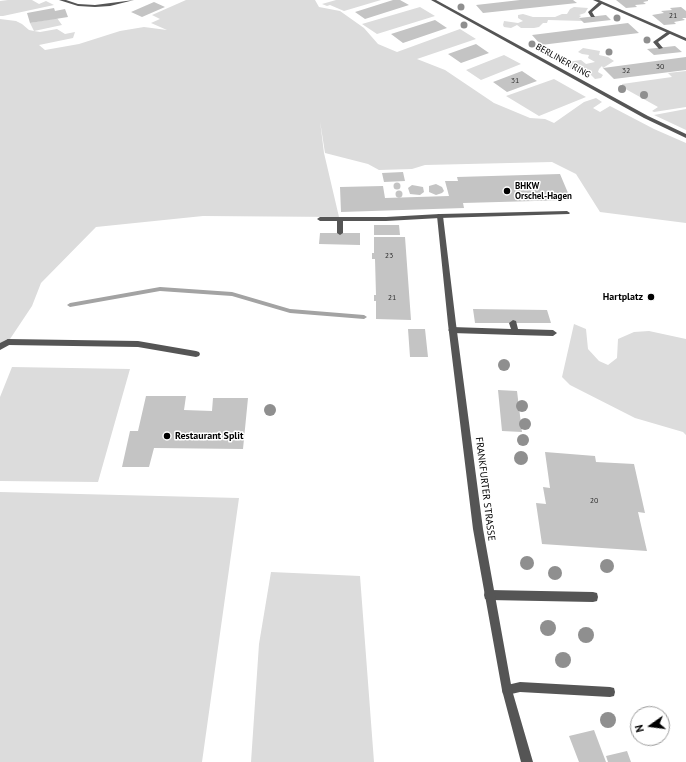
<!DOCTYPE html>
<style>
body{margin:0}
#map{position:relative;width:686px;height:762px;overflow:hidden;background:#fff;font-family:"PT Sans",sans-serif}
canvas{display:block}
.north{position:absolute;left:630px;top:706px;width:40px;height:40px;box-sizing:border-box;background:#fff;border:1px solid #999;border-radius:50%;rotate:256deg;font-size:11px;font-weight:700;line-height:16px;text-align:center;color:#000}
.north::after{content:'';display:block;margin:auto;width:14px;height:18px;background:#000;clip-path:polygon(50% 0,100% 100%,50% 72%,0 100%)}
</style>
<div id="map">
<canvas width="686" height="762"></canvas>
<div class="north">N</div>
</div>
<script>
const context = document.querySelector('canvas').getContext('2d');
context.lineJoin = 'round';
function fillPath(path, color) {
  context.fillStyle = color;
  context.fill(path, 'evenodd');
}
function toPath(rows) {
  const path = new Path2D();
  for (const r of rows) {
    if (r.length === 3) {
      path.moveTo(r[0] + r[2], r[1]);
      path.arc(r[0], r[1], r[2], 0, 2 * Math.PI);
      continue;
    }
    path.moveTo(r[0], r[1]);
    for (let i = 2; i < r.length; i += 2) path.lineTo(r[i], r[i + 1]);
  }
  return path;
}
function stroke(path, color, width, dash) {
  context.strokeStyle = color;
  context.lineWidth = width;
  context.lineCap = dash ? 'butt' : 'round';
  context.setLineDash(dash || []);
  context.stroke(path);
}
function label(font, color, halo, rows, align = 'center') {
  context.font = font + ' "PT Sans",sans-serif';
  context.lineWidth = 3;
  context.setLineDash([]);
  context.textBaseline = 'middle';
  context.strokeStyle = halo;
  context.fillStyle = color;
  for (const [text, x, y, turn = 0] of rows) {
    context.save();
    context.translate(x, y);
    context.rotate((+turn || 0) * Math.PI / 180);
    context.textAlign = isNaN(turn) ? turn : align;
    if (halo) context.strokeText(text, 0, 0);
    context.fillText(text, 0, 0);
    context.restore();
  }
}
fillPath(toPath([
 [8,0,32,0,39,4,46,1,54,5,3,16,0,16,0,1],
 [186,0,315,0,319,7,340,11,364,28,378,44,397,52,460,29,476,39,417,59,445,70,494,103,530,118,545,119,554,123,584,102,596,98,602,102,593,108,600,112,610,106,654,129,686,143,686,223,600,212,576,174,552,162,425,165,412,169,379,170,368,164,325,153,320,121,324,153,339,217,203,216,96,227,41,283,32,306,8,342,0,347,0,19,16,21,22,24,29,30,34,31,30,23,57,18,62,25,34,31,40,32,57,29,65,34,75,32,73,38,39,45,45,50,79,44,120,31,144,27,167,30,151,23,160,19,152,15],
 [336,0,381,0,344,11,330,5,327,6,322,4],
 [420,7,435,16,377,34,362,24],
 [574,7,588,8,585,13,579,15,581,16,579,18,583,21,548,20,547,23,543,23,539,27,534,28,521,28,517,25,511,28,504,27,503,25,504,21,518,23,523,21,518,18,518,15,523,14,533,17,555,17,562,14,567,14,570,9],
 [583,48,600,51,599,55,608,57,614,61,603,68,602,66,599,69,598,72,603,75,601,78,595,79,591,75,587,75,568,68,569,65,564,65,566,62,581,60,586,64,595,62,588,58,589,55,582,54,578,52],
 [504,55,521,64,481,80,466,70],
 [686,71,686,107,654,112,652,111,658,107,622,87,622,84,672,77,668,73],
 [554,79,586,97,539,116,506,96],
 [686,109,686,130,654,115],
 [574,324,586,329,588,349,599,361,608,365,617,358,618,339,634,332,649,331,686,339,686,435,683,432,635,418,570,385,562,377],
 [12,367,130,369,98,482,0,481,0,397],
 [0,492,239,498,202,762,0,762],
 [271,572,360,576,374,762,251,762,259,644]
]), '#dcdcdc');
fillPath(toPath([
 [160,287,232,292,290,309,364,315,367,317,364,319,290,313,232,296,160,291,70,307,67,305,70,303,160,287]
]), '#a3a3a3');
fillPath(toPath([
 [393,0,400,0,409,5,365,19,355,12],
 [520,0,573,0,577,3,483,13,476,5],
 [616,0,648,0,648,1,643,2,646,4,635,5,637,7,626,8],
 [154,2,165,7,142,17,131,12],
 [681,7,686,11,686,18,682,18,685,20,674,22,676,24,664,25,652,15,664,13,661,11,672,10,670,8],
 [54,8,55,11,65,9,68,17,30,23,27,13],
 [606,15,611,20,584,23,579,18],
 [435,20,447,28,403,43,391,34],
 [628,23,639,33,541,45,532,35],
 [476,44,489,53,461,63,448,54],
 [675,46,682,52,654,55,647,49],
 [686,57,686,70,614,79,603,68],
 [522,71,537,81,507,92,493,82],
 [403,172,405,181,384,182,382,173],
 [560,174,571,200,463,203,464,208,341,212,340,187,383,186,385,198,449,196,445,181,458,181,457,177],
 [397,186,3.5],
 [436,184,442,187,444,191,442,193,436,195,429,192,429,186],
 [412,185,423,187,424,192,420,195,410,194,408,188],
 [399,194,3.5],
 [374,225,399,225,400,235,374,235],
 [320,233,360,233,360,245,319,244],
 [374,237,405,237,411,320,376,319,376,301,374,301,374,295,376,295,375,259,372,259,372,253,374,253],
 [473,309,547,310,551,323,475,323],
 [408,329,425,329,428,357,410,357],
 [498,390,517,391,522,432,502,431],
 [146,396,186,396,184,410,212,411,213,398,248,398,243,449,154,448,149,467,122,467,130,431,138,431],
 [545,452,595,456,596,462,634,464,645,513,638,512,647,551,542,544,536,503,546,504,543,487,550,488],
 [594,730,606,762,579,762,569,736],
 [627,751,631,762,608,762,606,756]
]), '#c4c4c4');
fillPath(toPath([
 [599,2,603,3,592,12,595,17,591,17,588,12,599,2],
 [667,32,671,33,658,42,663,48,659,49,653,42,667,32],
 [567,211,570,213,569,214,440,218,386,221,343,221,343,233,340,235,337,233,337,221,320,221,317,219,320,217,386,217,440,214,567,211],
 [513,320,516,321,518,329,553,330,557,333,553,336,515,335,452,333,448,330,452,327,511,329,509,323,513,320],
 [8,339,138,341,196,351,199,352,200,354,199,356,196,357,138,347,8,345,4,342,8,339],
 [489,590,593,592,597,593,598,597,597,601,593,602,489,600,485,599,484,595,485,591,489,590],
 [520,682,610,687,614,688,615,692,614,696,610,697,520,692,507,695,503,694,502,690,503,686,520,682]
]), '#555');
fillPath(toPath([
 [59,0,66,0,78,4,95,5,134,0,110,6,95,7,78,6,59,0],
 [431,0,436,0,648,116,686,134,686,138,644,118,431,0],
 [593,0,599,0,686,38,686,41,593,0],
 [438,214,442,214,443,216,456,324,483,529,512,690,533,762,521,762,502,690,473,529,448,324,437,216,438,214],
 [8,339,12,342,11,344,0,350,0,343,8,339]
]), '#555');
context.fillStyle = '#8f8f8f';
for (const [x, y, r] of [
 [461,7,3.5],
 [617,18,3.5],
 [464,25,3.5],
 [647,40,3.5],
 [532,44,3.5],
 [609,52,3.5],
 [622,89,4],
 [644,95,4],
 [504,365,6],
 [522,406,6],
 [270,410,6],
 [525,424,6],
 [523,440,6],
 [521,458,7],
 [527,563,7],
 [607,566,7],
 [555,573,7],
 [548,628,8],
 [586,635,8],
 [563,660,8],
 [608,720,8]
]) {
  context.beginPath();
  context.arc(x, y, r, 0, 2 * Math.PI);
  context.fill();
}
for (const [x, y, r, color] of [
 [507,191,4,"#000"],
 [651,297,4,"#000"],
 [167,436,4,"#000"]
]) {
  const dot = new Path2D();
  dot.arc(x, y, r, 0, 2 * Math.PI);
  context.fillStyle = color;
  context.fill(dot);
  stroke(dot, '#fff', 1.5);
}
label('8px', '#313131', null, [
 ["21",673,16],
 ["30",660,67],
 ["32",626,71],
 ["31",515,81],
 ["23",389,256],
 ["21",392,298],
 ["20",594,501]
]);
label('9px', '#000', '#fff', [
 ["BERLINER RING",563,61,29]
]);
label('bold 9px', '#000', '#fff', [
 ["BHKW",515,186],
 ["Orschel-Hagen",515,196]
], 'left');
label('bold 10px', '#000', '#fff', [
 ["Hartplatz",643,297],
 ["Restaurant Split",175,436,"left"]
], 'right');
label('10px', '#000', '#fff', [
 ["FRANKFURTER STRASSE",485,489,83]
]);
</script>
